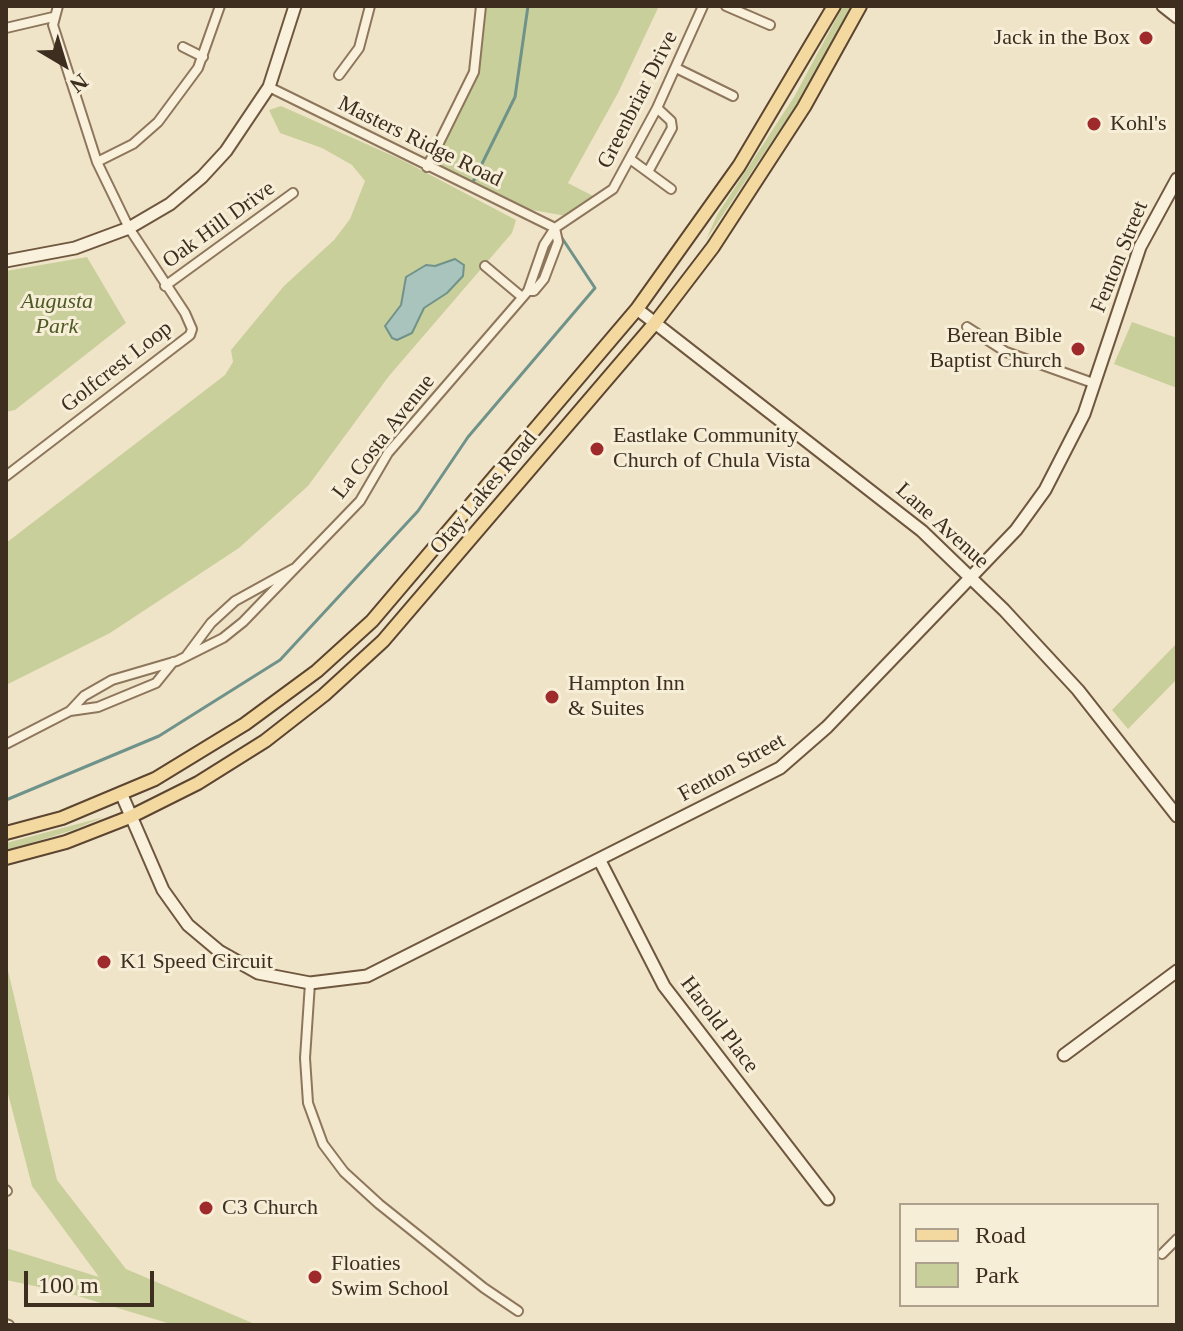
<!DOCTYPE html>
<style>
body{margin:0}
#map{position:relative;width:1183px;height:1331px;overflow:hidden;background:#f0e4c8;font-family:"Times New Roman",serif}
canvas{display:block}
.frame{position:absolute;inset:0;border:8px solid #3d2e20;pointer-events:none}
.legend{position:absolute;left:899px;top:1203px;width:260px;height:104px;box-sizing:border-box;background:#f7eed8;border:2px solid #ada18e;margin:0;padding:10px 14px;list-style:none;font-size:24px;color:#3d2e20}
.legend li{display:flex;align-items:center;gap:16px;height:40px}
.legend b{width:40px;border:2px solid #ada18e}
.north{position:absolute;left:24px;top:24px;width:80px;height:80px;-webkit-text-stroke:6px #f7eed8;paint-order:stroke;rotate:142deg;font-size:22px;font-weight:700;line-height:32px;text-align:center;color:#3d2e20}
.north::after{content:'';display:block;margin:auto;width:28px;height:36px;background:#3d2e20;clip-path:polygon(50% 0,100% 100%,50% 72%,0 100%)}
.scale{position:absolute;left:24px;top:1271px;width:130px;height:36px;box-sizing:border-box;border:4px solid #3d2e20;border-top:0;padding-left:10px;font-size:24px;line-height:28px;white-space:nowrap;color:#3d2e20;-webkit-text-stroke:6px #f7eed8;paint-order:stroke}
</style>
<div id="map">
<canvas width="1183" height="1331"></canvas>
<div class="frame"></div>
<ul class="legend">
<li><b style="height:10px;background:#f3d9a0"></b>Road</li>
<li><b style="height:22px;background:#c9cf9b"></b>Park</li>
</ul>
<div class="north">N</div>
<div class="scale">100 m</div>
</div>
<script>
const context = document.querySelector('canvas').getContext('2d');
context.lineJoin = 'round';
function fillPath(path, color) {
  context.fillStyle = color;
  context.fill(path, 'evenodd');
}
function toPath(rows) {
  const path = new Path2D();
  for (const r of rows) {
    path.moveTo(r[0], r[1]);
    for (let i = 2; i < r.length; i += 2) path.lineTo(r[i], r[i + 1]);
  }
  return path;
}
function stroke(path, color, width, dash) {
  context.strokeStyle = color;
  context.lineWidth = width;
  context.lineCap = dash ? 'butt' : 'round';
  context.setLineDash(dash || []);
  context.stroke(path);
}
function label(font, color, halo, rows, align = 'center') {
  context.font = font + ' "Times New Roman",serif';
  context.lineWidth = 6;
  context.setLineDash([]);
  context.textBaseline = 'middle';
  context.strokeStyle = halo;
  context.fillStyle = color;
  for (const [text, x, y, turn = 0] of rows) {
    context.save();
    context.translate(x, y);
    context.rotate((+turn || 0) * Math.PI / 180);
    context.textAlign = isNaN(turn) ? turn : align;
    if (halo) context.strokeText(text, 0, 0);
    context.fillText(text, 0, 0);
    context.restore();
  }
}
fillPath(toPath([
 [476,6,659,6,618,93,568,183,595,197,566,216,527,209,470,187,432,163,473,76],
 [843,6,852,6,799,101,706,240,717,215,794,97],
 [281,106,400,159,516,220,512,233,389,376,308,486,239,548,110,633,6,685,6,543,225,375,233,362,231,350,284,286,334,240,350,219,365,181,352,165,322,148,280,133,269,110],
 [87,257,126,323,15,410,6,412,6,271],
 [1132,322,1177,338,1177,388,1114,364],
 [1177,643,1177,679,1128,729,1112,710],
 [104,817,73,830,6,851,6,843],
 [6,962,57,1180,126,1269,257,1325,174,1325,68,1293,6,1280,6,1248,99,1277,32,1186,6,1086]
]), '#c9cf9b');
const water = toPath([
 [455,259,464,265,463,276,447,293,424,308,412,333,397,340,392,338,385,326,401,305,406,277,426,265,435,266,455,259]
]);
fillPath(water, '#a9c4bc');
stroke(water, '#6f938a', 2);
stroke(toPath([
 [471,186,515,97,528,6],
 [6,800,159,736,280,660,418,511,468,437,595,288,560,235]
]), '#6f938a', 3);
const street = toPath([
 [726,6,770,25],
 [6,28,53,17],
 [183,47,203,57],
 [676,68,733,96],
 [339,75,359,48,370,6],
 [269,87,555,228],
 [630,159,671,189],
 [97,162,133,144,158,122,198,68,220,6],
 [427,167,474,72,481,6],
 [649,170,672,128,671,121,657,108],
 [555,228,558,242,544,279,534,291,528,291,544,245,555,228,613,189,657,108,703,6],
 [485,266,522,297],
 [165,286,293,193],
 [967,327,1006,352,1093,383],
 [6,476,190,335,192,329,185,313,129,228,97,162,53,25,58,6],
 [187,655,211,623,235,601,293,569],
 [70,711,98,707,156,683,173,662],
 [6,744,70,711,84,696,112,680,177,661,223,638,243,622,360,501,388,453,528,291],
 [310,983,305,1058,308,1103,323,1144,344,1172,379,1204,484,1288,518,1311],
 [6,1190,7,1191],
 [1162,1254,1177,1239],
 [6,1324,9,1325]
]);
const secondary = toPath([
 [1163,6,1177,17],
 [6,261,75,248,129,228,170,204,202,177,226,151,269,87,295,6],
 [637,309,922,531,1004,610,1078,690,1177,816],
 [121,793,163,890,188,925,219,951,258,973,310,983,367,976,780,768,827,727,970,578,1016,530,1045,490,1084,414,1140,247,1177,179],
 [600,861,664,986,828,1199],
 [1064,1055,1177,971]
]);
const primary = toPath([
 [6,833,62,818,155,779,245,724,317,671,372,621,637,309,739,166,834,6],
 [6,858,66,842,130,817,198,783,265,741,324,695,383,641,655,323,713,247,804,107,860,6]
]);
stroke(street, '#8d765c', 12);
stroke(secondary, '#6f573f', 15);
stroke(primary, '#5b4430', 16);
stroke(street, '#faf1dc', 8);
stroke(secondary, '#faf1dc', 11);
stroke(primary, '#f3d9a0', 12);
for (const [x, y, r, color] of [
 [1146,38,8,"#9e2a2b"],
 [1094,124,8,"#9e2a2b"],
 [1078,349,8,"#9e2a2b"],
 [597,449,8,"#9e2a2b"],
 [552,697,8,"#9e2a2b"],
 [104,962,8,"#9e2a2b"],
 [206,1208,8,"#9e2a2b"],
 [315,1277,8,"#9e2a2b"]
]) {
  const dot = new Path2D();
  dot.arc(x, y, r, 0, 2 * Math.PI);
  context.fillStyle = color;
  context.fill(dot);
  stroke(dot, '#f7eed8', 3);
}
label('22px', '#3d2e20', '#f7eed8', [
 ["Jack in the Box",1130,38,"right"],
 ["Kohl's",1110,124],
 ["Berean Bible",1062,336,"right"],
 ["Baptist Church",1062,361,"right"],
 ["Eastlake Community",613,436],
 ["Church of Chula Vista",613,461],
 ["Hampton Inn",568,684],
 ["& Suites",568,709],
 ["K1 Speed Circuit",120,962],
 ["C3 Church",222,1208],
 ["Floaties",331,1264],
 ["Swim School",331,1289]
], 'left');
label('22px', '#3d2e20', '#f7eed8', [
 ["Greenbriar Drive",638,100,-63],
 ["Masters Ridge Road",420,142,26],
 ["Oak Hill Drive",219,225,-36],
 ["Fenton Street",1120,257,-68],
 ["Golfcrest Loop",117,367,-38],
 ["La Costa Avenue",384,437,-52],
 ["Otay Lakes Road",484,493,-50],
 ["Lane Avenue",942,526,42],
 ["Fenton Street",732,768,-29],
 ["Harold Place",719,1025,53]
]);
label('italic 22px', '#4d5a26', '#f7eed8', [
 ["Augusta",57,302],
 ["Park",57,327]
]);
</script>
